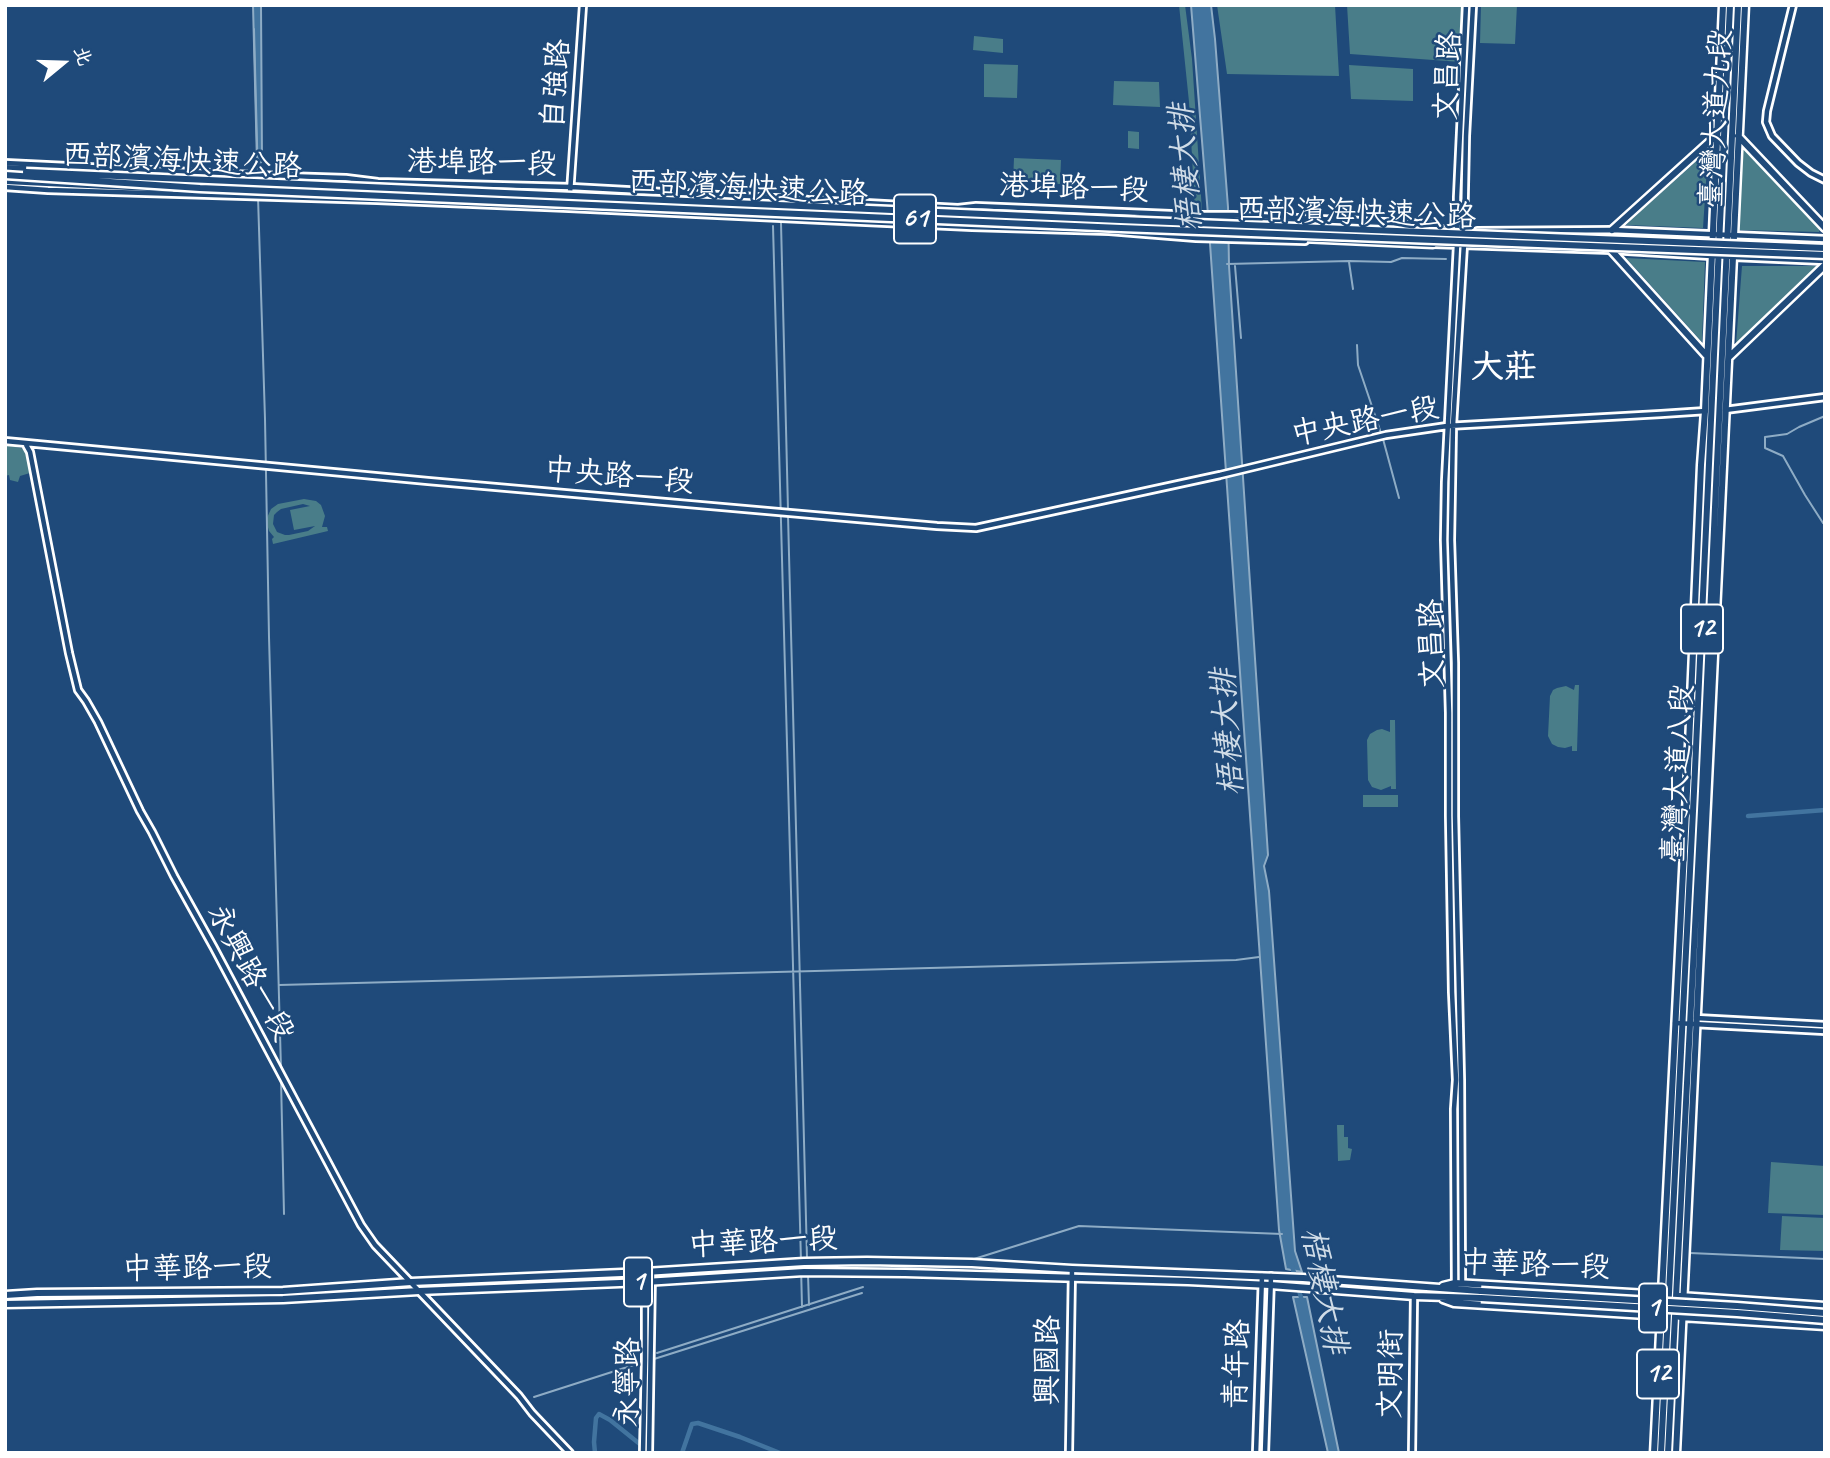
<!DOCTYPE html>
<meta charset="utf-8">
<style>
body{margin:0}
#map{position:relative;width:1830px;height:1458px;overflow:hidden;background:#1f4a7a;font-family:Caveat,"LXGW WenKai TC",sans-serif}
canvas{display:block}
.frame{position:absolute;inset:0;border:7px solid #fff;pointer-events:none}
.north{position:absolute;left:28px;top:28px;width:70px;height:70px;-webkit-text-stroke:5px #1f4a7a;paint-order:stroke;rotate:71deg;font-size:19px;font-weight:700;line-height:28px;text-align:center;color:#fff}
.north::after{content:'';display:block;margin:auto;width:24px;height:32px;background:#fff;clip-path:polygon(50% 0,100% 100%,50% 72%,0 100%)}
</style>
<div id="map">
<canvas width="1830" height="1458"></canvas>
<div class="frame"></div>
<div class="north">北</div>
</div>
<script>
const context = document.querySelector('canvas').getContext('2d');
context.lineJoin = 'round';
function fillPath(path, color) {
  context.fillStyle = color;
  context.fill(path, 'evenodd');
}
function toPath(rows) {
  const path = new Path2D();
  for (const r of rows) {
    path.moveTo(r[0], r[1]);
    for (let i = 2; i < r.length; i += 2) path.lineTo(r[i], r[i + 1]);
  }
  return path;
}
function stroke(path, color, width, dash) {
  context.strokeStyle = color;
  context.lineWidth = width;
  context.lineCap = dash ? 'butt' : 'round';
  context.setLineDash(dash || []);
  context.stroke(path);
}
function label(font, color, halo, rows, align = 'center') {
  context.font = font + ' Caveat,"LXGW WenKai TC",sans-serif';
  context.lineWidth = 5;
  context.setLineDash([]);
  context.textBaseline = 'middle';
  context.strokeStyle = halo;
  context.fillStyle = color;
  for (const [text, x, y, turn = 0] of rows) {
    context.save();
    context.translate(x, y);
    context.rotate((+turn || 0) * Math.PI / 180);
    context.textAlign = isNaN(turn) ? turn : align;
    if (halo) context.strokeText(text, 0, 0);
    context.fillText(text, 0, 0);
    context.restore();
  }
}
fillPath(toPath([
 [1179,5,1185,5,1192,59,1202,211,1195,210,1189,102],
 [1217,5,1335,5,1339,76,1227,74],
 [1347,5,1462,5,1461,62,1350,54],
 [1481,5,1517,5,1515,44,1480,43],
 [974,36,1003,39,1003,53,973,50],
 [984,64,1018,65,1017,98,984,97],
 [1349,65,1413,69,1413,101,1351,99],
 [1114,81,1159,82,1160,107,1113,105],
 [1128,131,1139,132,1139,149,1128,148],
 [1742,147,1745,148,1816,224,1820,229,1819,232,1738,230,1741,148],
 [1708,151,1703,228,1626,225,1644,208],
 [1014,158,1061,160,1060,184,1013,182],
 [1626,258,1705,262,1702,342],
 [1742,266,1820,266,1736,344],
 [5,445,26,449,30,473,20,476,18,482,10,480,9,475,5,476],
 [304,499,316,501,321,505,325,516,322,527,327,527,328,531,273,544,272,539,274,537,269,531,266,520,271,509,278,504],
 [303,504,310,506,290,510,294,530,315,526,308,531,289,535,285,535,277,532,273,524,274,515,277,512,281,509],
 [1575,685,1579,685,1577,751,1572,751,1572,746,1565,748,1558,747,1552,744,1548,736,1550,696,1553,690,1557,688,1566,686,1574,690],
 [1390,720,1395,720,1396,789,1391,789,1391,786,1381,790,1372,787,1368,780,1367,740,1370,734,1377,730,1382,729,1390,732],
 [1363,795,1398,795,1398,807,1363,807],
 [1337,1125,1344,1125,1344,1137,1348,1137,1348,1148,1352,1149,1350,1160,1338,1161],
 [1771,1162,1825,1166,1825,1215,1768,1213],
 [1782,1216,1825,1218,1825,1251,1780,1250]
]), '#497d89');
const water = toPath([
 [253,5,261,5,262,162,257,163,253,5],
 [1191,5,1211,5,1215,39,1228,207,1229,266,1268,855,1264,866,1269,891,1295,1251,1302,1272,1286,1269,1279,1230,1208,215,1191,5],
 [1293,1297,1307,1297,1339,1453,1328,1453,1293,1297]
]);
fillPath(water, '#42749f');
stroke(water, '#8eacc5', 2);
stroke(toPath([
 [254,29,258,181],
 [258,197,265,419,269,637,281,1069],
 [781,223,788,510],
 [773,226,801,1261],
 [1349,262,1353,289],
 [1227,264,1349,261,1391,262,1402,258,1446,259],
 [1235,266,1241,338],
 [1357,345,1358,365,1383,439,1399,498],
 [788,515,807,1258],
 [1823,523,1805,495,1783,456,1765,448,1765,437,1787,434,1799,427,1825,416],
 [279,985,1236,960,1259,957],
 [281,1079,284,1214],
 [1690,1253,1825,1259],
 [974,1259,1079,1226,1282,1234],
 [801,1266,802,1307],
 [808,1274,809,1305],
 [657,1353,863,1287],
 [651,1360,862,1293],
 [534,1397,643,1362]
]), '#8eacc5', 2);
stroke(toPath([
 [1748,816,1825,810],
 [1292,1266,1302,1301],
 [595,1453,594,1442,596,1418,599,1414,610,1420,641,1445],
 [682,1453,692,1424,698,1423,740,1437,780,1453]
]), '#42749f', 4.5);
const tertiary = toPath([
 [1793,5,1767,111,1766,122,1772,136,1798,163,1811,173,1825,180],
 [5,163,252,175,346,178,378,182,571,187,958,208,976,206,1195,215,1233,215,1427,224,1439,229,1457,231],
 [144,181,338,192],
 [5,187,48,190,377,200,569,208,972,227,1109,231,1196,238,1305,241],
 [569,207,583,5],
 [989,217,1010,219,1195,227,1395,235,1407,234],
 [1477,231,1612,230,1825,239],
 [1464,235,1466,136,1473,5],
 [1433,244,1611,250,1711,256,1825,261],
 [1725,410,1825,397],
 [5,441,428,481,937,526,976,528,1220,475,1386,435,1447,426,1661,414,1706,411],
 [25,443,30,452,69,653,78,690,86,701,98,722,140,811,152,832,174,876,214,948,361,1225,375,1245,519,1396,532,1413,570,1453],
 [1696,1018,1825,1025],
 [1675,1023,1825,1031],
 [1455,1283,1454,1109,1456,1080,1452,992,1449,816,1449,713,1444,540,1445,482,1457,245,1457,197,1466,5],
 [1462,1283,1461,1080,1455,816,1455,663,1451,540,1453,425,1464,244],
 [643,1453,645,1360,645,1272],
 [649,1453,652,1272],
 [1069,1453,1072,1269],
 [1256,1453,1262,1276],
 [1265,1453,1271,1276],
 [1412,1453,1414,1296]
]);
const primary = toPath([
 [1738,136,1825,228],
 [1612,230,1717,135],
 [1611,250,1706,355],
 [1729,357,1825,265],
 [1443,1286,1455,1283,1666,1295],
 [5,1295,37,1293,283,1291,411,1282,645,1272,804,1262,867,1261,972,1263,1072,1269,1303,1278,1481,1291],
 [1680,1296,1825,1306],
 [1443,1299,1454,1303,1662,1316],
 [5,1304,283,1299,419,1291,645,1282,804,1272,905,1273,1188,1281,1270,1285,1414,1296,1481,1298],
 [1680,1317,1825,1326],
 [1654,1453,1687,791,1701,465,1705,411,1723,5],
 [1661,1453,1694,791,1730,5],
 [1668,1453,1702,791,1738,5],
 [1676,1453,1745,5]
]);
const trunk = toPath([
 [5,168,121,173],
 [5,181,171,189],
 [1137,218,1165,217,1439,229],
 [1301,238,1433,244]
]);
stroke(tertiary, '#fff', 10);
stroke(primary, '#fff', 11);
stroke(trunk, '#fff', 11);
stroke(tertiary, '#1f4a7a', 4.5);
stroke(primary, '#1f4a7a', 6);
stroke(trunk, '#1f4a7a', 6);
const primaryBridge = toPath([
 [1481,1291,1737,1306,1825,1313],
 [1481,1298,1737,1313,1825,1320]
]);
const trunkBridge = toPath([
 [26,172,1120,220,1825,248],
 [5,175,200,188,1121,228,1825,255]
]);
stroke(primaryBridge, '#fff', 11, []);
stroke(trunkBridge, '#fff', 11, []);
stroke(primaryBridge, '#1f4a7a', 6);
stroke(trunkBridge, '#1f4a7a', 6);
for (const [x, y, w] of [
 [915,219,42],
 [1702,629,42],
 [638,1282,28],
 [1653,1308,28],
 [1658,1374,42]
]) {
  const box = new Path2D();
  box.roundRect(x - w / 2, y - 24.5, w, 49, 5);
  context.fillStyle = '#1f4a7a';
  context.fill(box);
  stroke(box, '#fff', 2);
}
label('bold 28px', '#fff', null, [
 ["61",915,219],
 ["12",1702,629],
 ["1",638,1282],
 ["1",1653,1308],
 ["12",1658,1374]
]);
label('30px', '#fff', '#1f4a7a', [
 ["文昌路",1449,76,-87],
 ["自強路",557,84,-86],
 ["臺灣大道九段",1717,119,-87],
 ["西部濱海快速公路",182,162,3],
 ["港埠路一段",482,164,1],
 ["西部濱海快速公路",748,189,3],
 ["港埠路一段",1074,189,2],
 ["西部濱海快速公路",1356,214,2],
 ["中央路一段",1365,422,-11],
 ["中央路一段",619,477,5],
 ["文昌路",1433,644,-91],
 ["臺灣大道八段",1679,774,-87],
 ["永興路一段",250,973,62],
 ["中華路一段",763,1243,-3],
 ["中華路一段",1535,1266,2],
 ["中華路一段",197,1269,-1],
 ["興國路",1049,1360,-89],
 ["青年路",1238,1364,-88],
 ["文明街",1392,1374,-89],
 ["永寧路",629,1382,-89]
]);
label('italic 32px', '#d0dce7', '#1f4a7a', [
 ["梧棲大排",1187,167,-94],
 ["梧棲大排",1229,732,-94],
 ["梧棲大排",1323,1291,79]
]);
label('bold 33px', '#fff', '#1f4a7a', [
 ["大莊",1504,368]
]);
</script>
